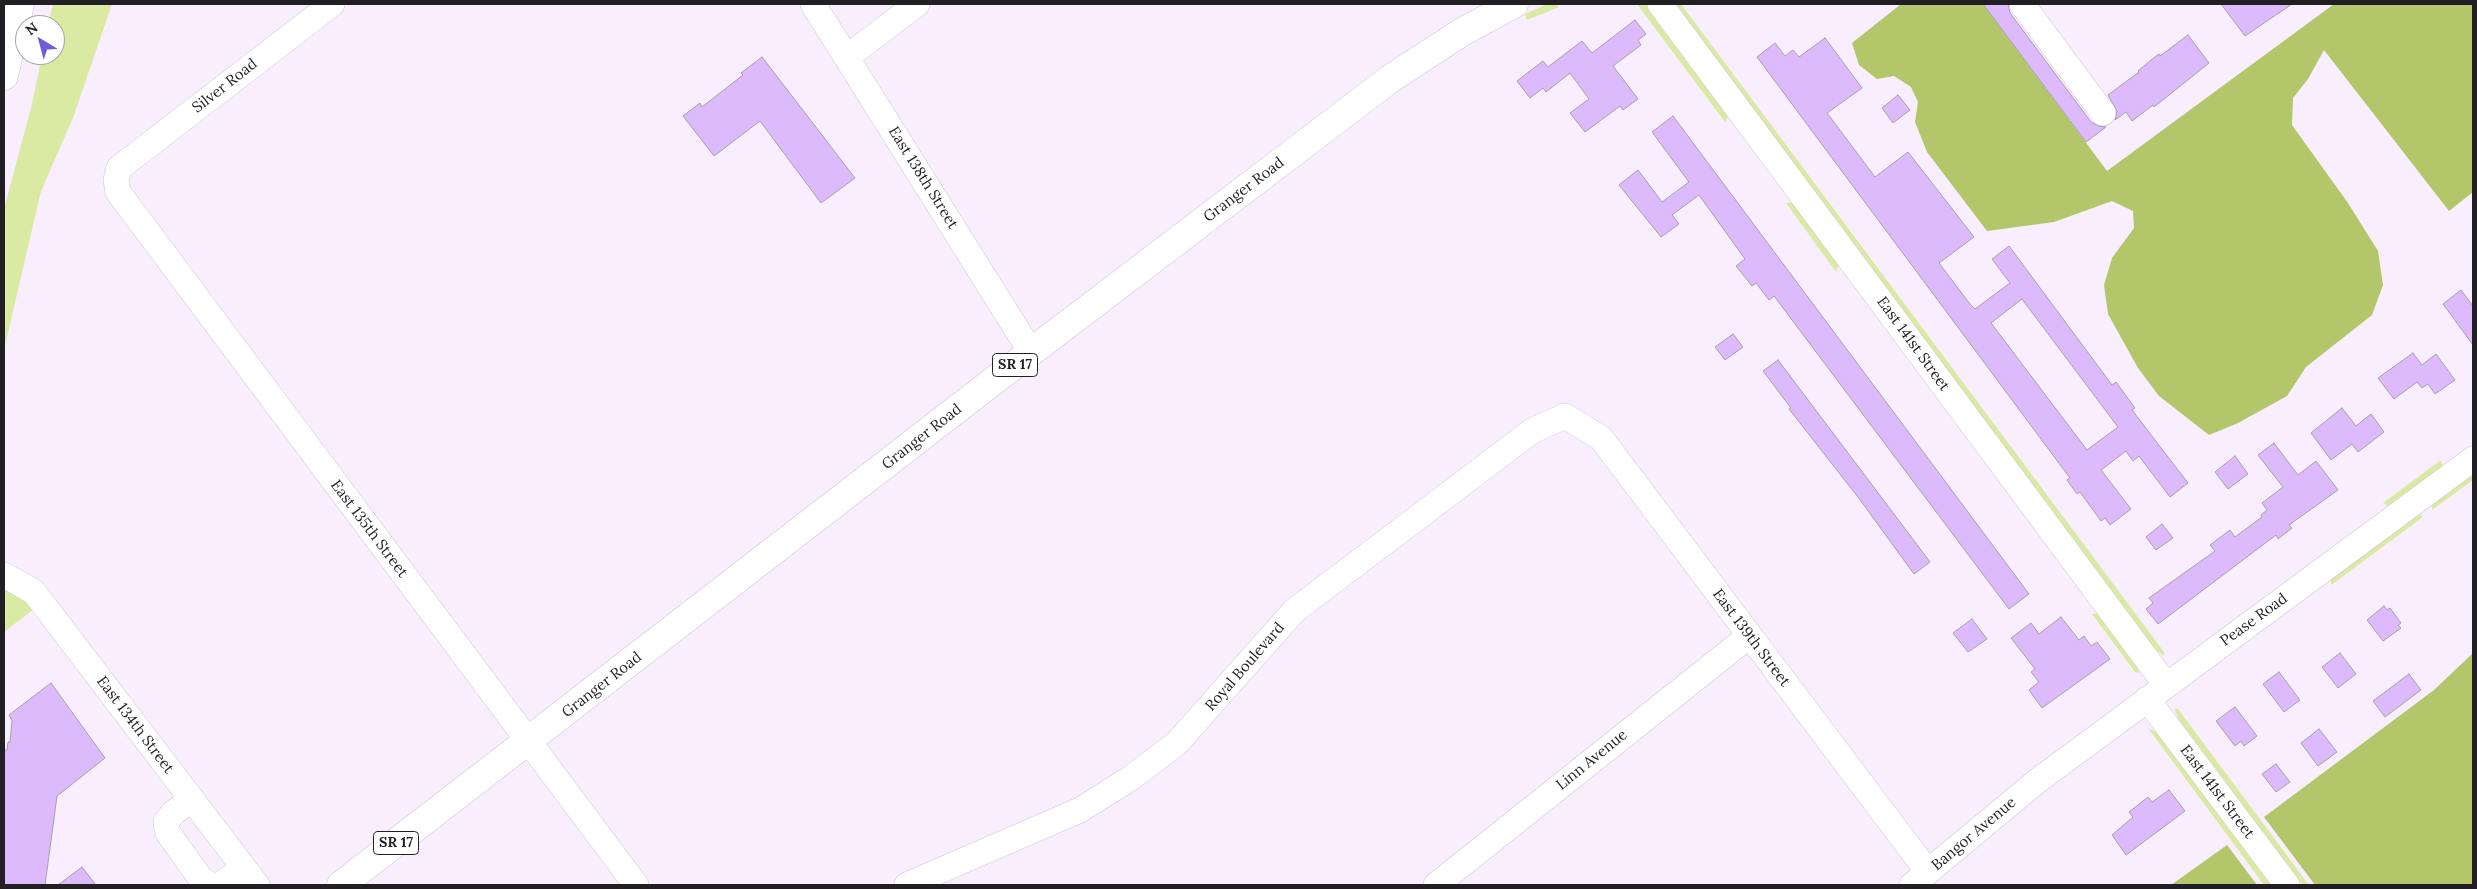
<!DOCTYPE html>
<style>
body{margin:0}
#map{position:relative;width:2477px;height:889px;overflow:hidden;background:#f9eefd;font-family:Lora,serif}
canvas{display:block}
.frame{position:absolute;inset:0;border:5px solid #221f24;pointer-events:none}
.north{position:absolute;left:15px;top:15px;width:50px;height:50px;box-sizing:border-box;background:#fff;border:1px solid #a7a5a7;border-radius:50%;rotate:323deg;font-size:14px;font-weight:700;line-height:20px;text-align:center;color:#221f24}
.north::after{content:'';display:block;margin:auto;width:18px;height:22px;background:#6d5ed8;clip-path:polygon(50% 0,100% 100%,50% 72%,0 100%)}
</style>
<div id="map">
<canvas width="2477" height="889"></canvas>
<div class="frame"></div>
<div class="north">N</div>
</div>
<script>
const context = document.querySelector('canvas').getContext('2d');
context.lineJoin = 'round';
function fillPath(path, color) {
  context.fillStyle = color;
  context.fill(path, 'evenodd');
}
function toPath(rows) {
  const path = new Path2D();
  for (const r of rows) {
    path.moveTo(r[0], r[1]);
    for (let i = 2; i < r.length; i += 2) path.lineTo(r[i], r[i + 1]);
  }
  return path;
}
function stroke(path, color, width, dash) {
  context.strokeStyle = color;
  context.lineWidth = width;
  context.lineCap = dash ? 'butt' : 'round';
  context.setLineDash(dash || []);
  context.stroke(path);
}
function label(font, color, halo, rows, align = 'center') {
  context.font = font + ' Lora,serif';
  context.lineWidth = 4;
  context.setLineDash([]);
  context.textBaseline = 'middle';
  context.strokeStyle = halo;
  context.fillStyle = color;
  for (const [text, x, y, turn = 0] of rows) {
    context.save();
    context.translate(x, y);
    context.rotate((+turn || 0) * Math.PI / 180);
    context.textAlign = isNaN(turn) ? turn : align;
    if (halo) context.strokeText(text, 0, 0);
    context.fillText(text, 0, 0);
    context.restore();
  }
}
fillPath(toPath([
 [53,4,112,4,73,118,41,191,4,350,4,209,32,104,42,55,55,55,55,25,48,25],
 [1548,4,1556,4,1559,7,1527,20,1525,14],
 [1637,4,1646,4,1729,115,1725,122],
 [1674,4,1681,4,2164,652,2164,656,2156,650],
 [1793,202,1839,264,1836,272,1786,203],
 [2441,460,2443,469,2390,507,2383,503],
 [2473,470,2473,480,2432,510,2432,502],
 [2417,513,2423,517,2331,585,2331,579],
 [4,575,42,603,4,632],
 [2099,613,2138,667,2139,673,2135,672,2092,614],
 [2174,709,2178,709,2309,885,2303,885,2275,849,2180,722],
 [2148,728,2158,733,2272,885,2264,885]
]), '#daeaa3');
fillPath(toPath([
 [1901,4,1983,4,2107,171,2334,4,2473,4,2473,192,2449,211,2324,50,2308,79,2293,98,2292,125,2348,203,2378,251,2383,285,2372,315,2306,367,2287,396,2238,423,2209,435,2159,396,2138,368,2108,314,2104,285,2112,258,2134,228,2133,211,2112,201,2054,222,1987,231,1927,152,1915,122,1918,102,1911,87,1894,76,1877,79,1859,65,1852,43],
 [2473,653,2473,885,2315,885,2264,817,2434,690],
 [2227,845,2257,885,2171,885]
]), '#b3c66a');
const building = toPath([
 [1983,4,2008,4,2010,13,2091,122,2098,126,2106,127,2086,142,1983,4],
 [2221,4,2292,4,2245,36,2221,4],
 [1635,20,1646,34,1638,40,1641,45,1613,66,1638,99,1623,110,1620,106,1585,132,1570,113,1589,99,1570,73,1546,92,1543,88,1530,98,1517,81,1543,61,1548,67,1582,41,1592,53,1635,20],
 [2188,35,2209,63,2154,107,2153,105,2132,121,2126,112,2115,120,2117,111,2108,95,2139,72,2138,71,2151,60,2159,54,2160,56,2188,35],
 [1825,38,1862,88,1827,113,1875,177,1908,152,1974,237,1939,263,1970,304,1975,309,2010,283,1992,259,2009,246,2112,385,2116,382,2135,408,2132,410,2188,483,2170,497,2139,456,2133,461,2126,451,2101,470,2131,509,2110,525,2105,518,2101,521,2080,492,2077,494,2067,480,2070,478,1757,57,1775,43,1785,56,1793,50,1799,57,1825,38],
 [2022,299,2118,427,2087,450,1991,323,2022,299],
 [762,57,855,178,821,203,760,121,714,156,683,116,700,103,702,107,743,75,741,73,762,57],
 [1898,95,1910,110,1893,123,1882,108,1898,95],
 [1673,116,2029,594,2009,609,1774,296,1769,300,1756,283,1752,286,1736,266,1745,259,1699,195,1672,215,1679,224,1661,237,1619,185,1638,170,1662,202,1689,182,1652,132,1673,116],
 [2461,290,2473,306,2473,345,2443,304,2461,290],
 [1733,334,1743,347,1725,360,1715,347,1733,334],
 [2413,353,2422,365,2436,354,2455,380,2435,394,2428,384,2422,388,2417,382,2394,399,2378,378,2413,353],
 [1778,360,1930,562,1914,574,1858,497,1789,409,1791,408,1763,371,1778,360],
 [2342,408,2356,426,2371,414,2384,432,2358,452,2352,444,2331,460,2311,433,2342,408],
 [2274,443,2298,475,2316,461,2338,490,2289,525,2292,528,2278,539,2276,535,2158,624,2146,609,2153,603,2149,598,2215,551,2210,545,2230,530,2235,537,2262,517,2261,515,2267,510,2262,503,2283,487,2258,455,2274,443],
 [2235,456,2248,474,2228,489,2215,472,2235,456],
 [2162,524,2173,538,2156,550,2146,537,2162,524],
 [2384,606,2387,610,2390,608,2401,623,2398,625,2401,628,2383,641,2367,620,2384,606],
 [2061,617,2079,640,2084,636,2091,646,2097,642,2110,659,2042,708,2029,690,2039,682,2031,672,2035,669,2011,638,2031,623,2039,634,2061,617],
 [1972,619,1987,639,1968,652,1953,633,1972,619],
 [2340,653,2356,674,2338,688,2322,667,2340,653],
 [2279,672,2300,700,2284,712,2263,684,2279,672],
 [2409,674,2421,690,2385,717,2373,701,2409,674],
 [51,683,105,758,57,796,45,885,4,885,4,750,7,750,8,742,10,742,12,720,9,715,51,683],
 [2235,707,2257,736,2244,746,2241,741,2235,746,2216,721,2235,707],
 [2319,729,2337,752,2318,766,2301,743,2319,729],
 [2276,764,2290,782,2276,792,2262,774,2276,764],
 [2169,790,2185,811,2126,855,2112,835,2133,817,2129,812,2148,797,2152,802,2169,790],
 [82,867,96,885,58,885,82,867]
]);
fillPath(building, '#dcbafb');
stroke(building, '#a69fad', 1);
const minor = toPath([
 [332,4,119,168,116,180,118,192,636,885],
 [813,4,1031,352],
 [1660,4,2166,685],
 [2022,4,2103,113],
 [847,57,917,4],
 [4,575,34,592,257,885],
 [2147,699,2287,885],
 [192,799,173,813,166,822,168,833,201,879,210,885,220,885,244,868],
 [907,885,1080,810,1131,778,1177,743,1294,611,1532,431,1565,416,1601,438,1928,872],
 [1436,885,1749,636],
 [1912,885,2036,782,2473,459]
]);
const major = toPath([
 [341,885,1031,352,1390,79,1462,32,1514,4]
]);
const highway = toPath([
 [4,76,20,4]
]);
stroke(minor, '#d0c5d3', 26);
stroke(major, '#d0c5d3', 29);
stroke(highway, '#d0c5d3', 29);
stroke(minor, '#fff', 25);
stroke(major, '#fff', 28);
stroke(highway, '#fff', 28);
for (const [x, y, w] of [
 [1015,365,45],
 [396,843,45]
]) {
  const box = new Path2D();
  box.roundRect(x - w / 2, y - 11.5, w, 23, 4);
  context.fillStyle = '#fff';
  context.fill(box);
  stroke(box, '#221f24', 1);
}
label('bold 14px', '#221f24', null, [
 ["SR 17",1015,365],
 ["SR 17",396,843]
]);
label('15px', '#221f24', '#fff', [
 ["Silver Road",225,86,-38],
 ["East 138th Street",923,178,58],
 ["Granger Road",1244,190,-37],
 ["East 141st Street",1913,344,54],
 ["Granger Road",922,437,-38],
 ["East 135th Street",369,529,53],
 ["Pease Road",2254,620,-36],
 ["East 139th Street",1751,638,53],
 ["Royal Boulevard",1245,667,-49],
 ["Granger Road",602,685,-38],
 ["East 134th Street",135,725,53],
 ["Linn Avenue",1592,760,-39],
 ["East 141st Street",2217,792,53],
 ["Bangor Avenue",1974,834,-40]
]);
</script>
